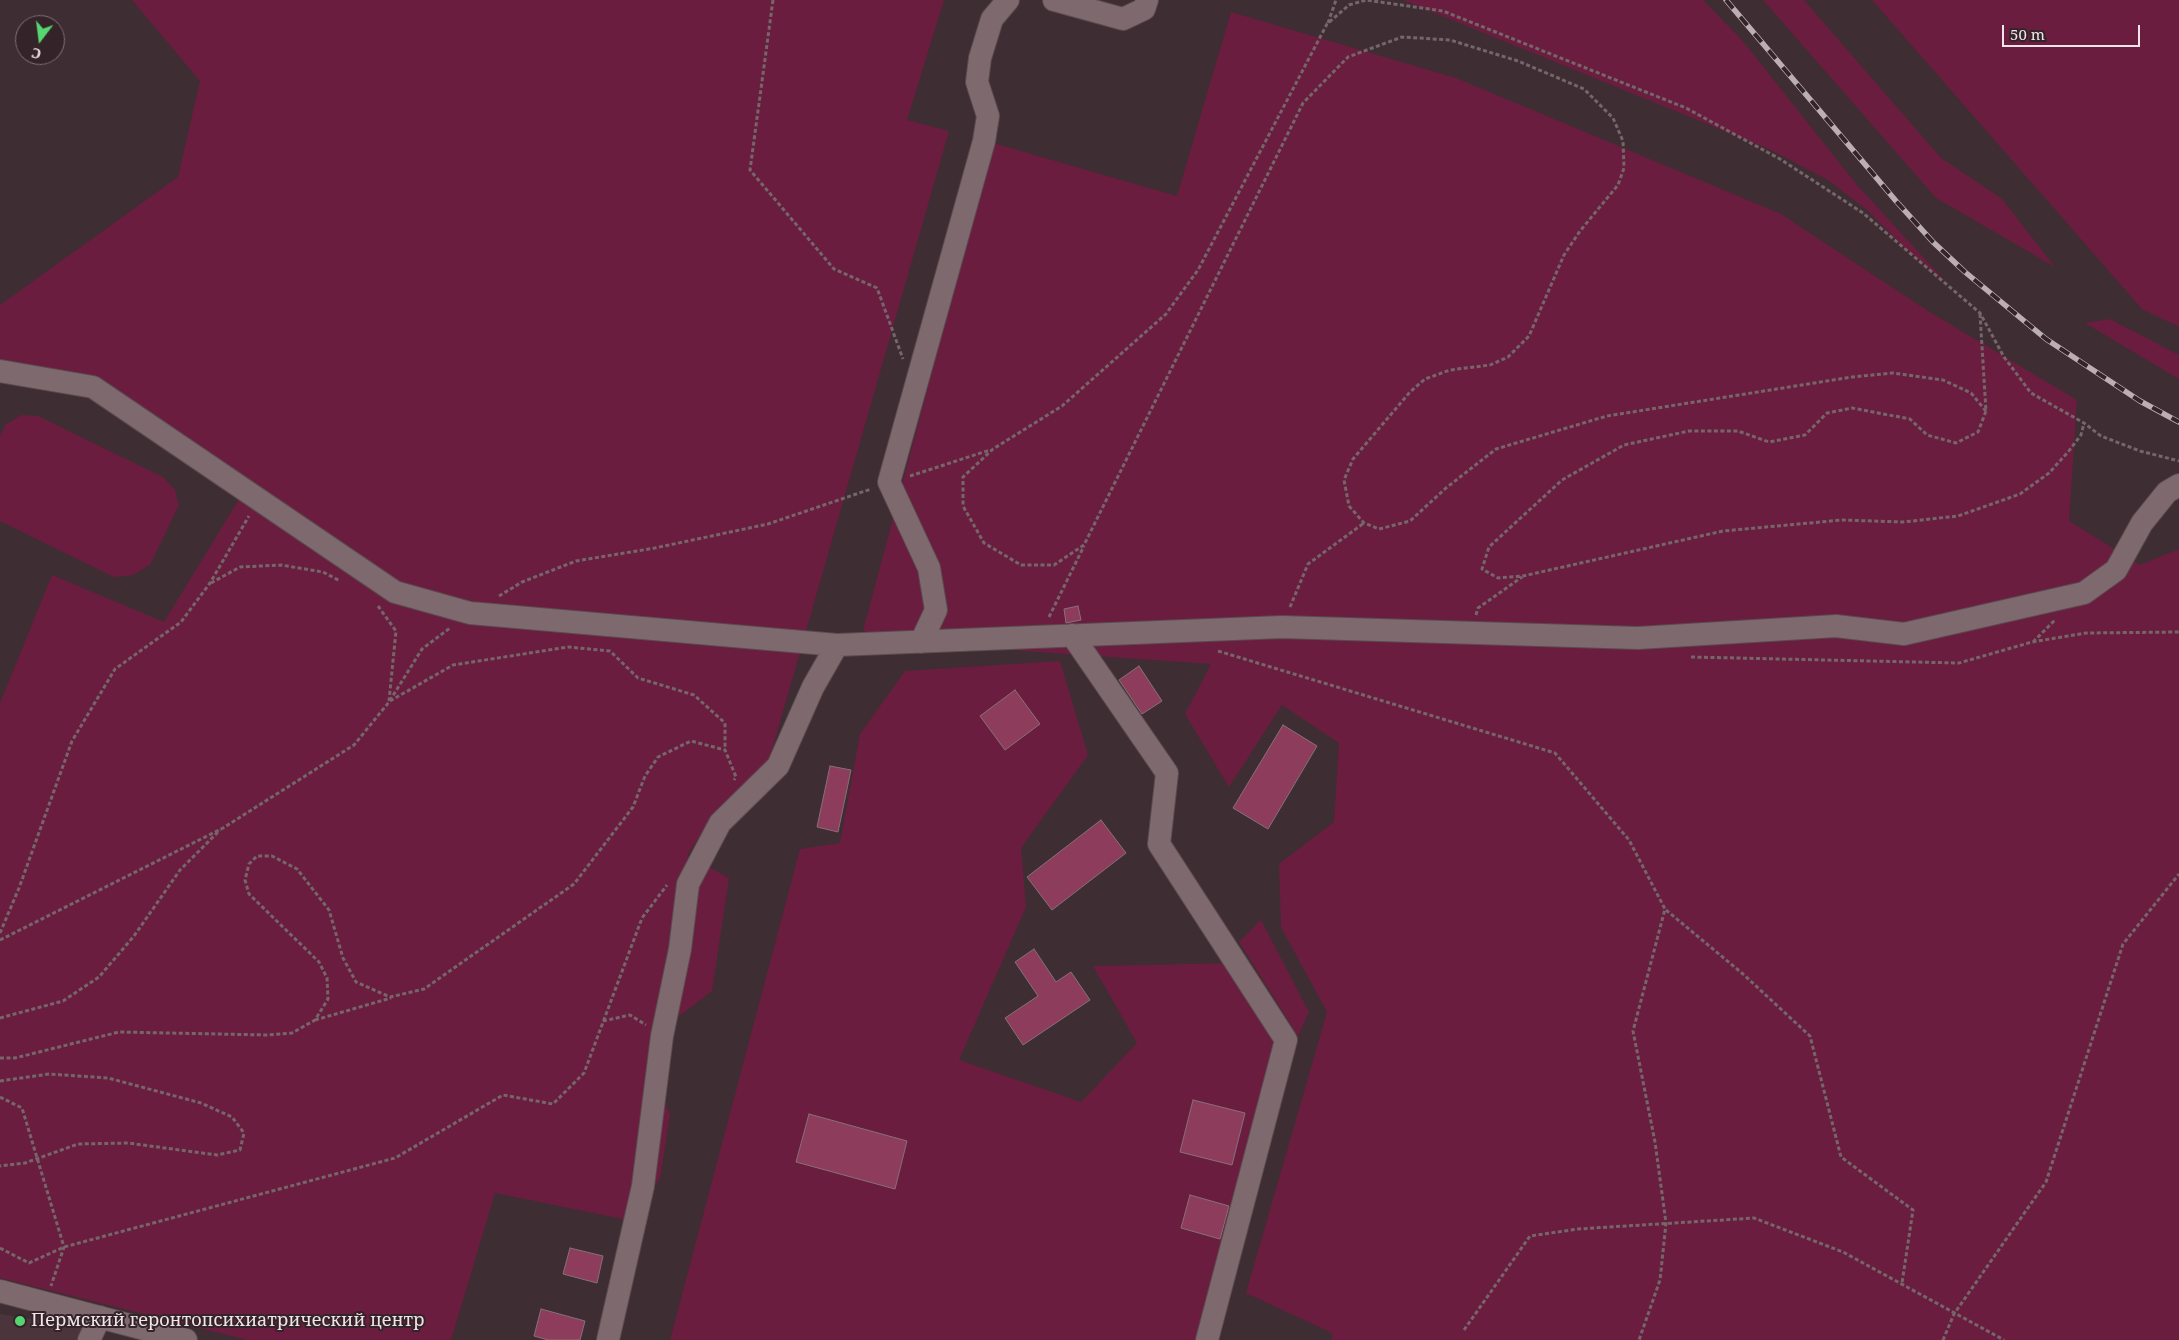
<!DOCTYPE html>
<meta charset="utf-8">
<style>
body{margin:0}
#map{position:relative;width:2179px;height:1340px;overflow:hidden;background:#3e2d32;font-family:"Noto Serif",serif}
canvas{display:block}
.north{position:absolute;left:15px;top:15px;width:50px;height:50px;box-sizing:border-box;background:#342328;border:1px solid #7f7074;border-radius:50%;rotate:195deg;font-size:14px;font-weight:700;line-height:20px;text-align:center;color:#efe4e7}
.north::after{content:'';display:block;margin:auto;width:18px;height:22px;background:#55d671;clip-path:polygon(50% 0,100% 100%,50% 72%,0 100%)}
.scale{position:absolute;left:2002px;top:25px;width:138px;height:22px;box-sizing:border-box;border:2px solid #efe4e7;border-top:0;padding-left:6px;font-size:15px;line-height:18px;white-space:nowrap;color:#efe4e7;-webkit-text-stroke:4px #342328;paint-order:stroke}
</style>
<div id="map">
<canvas width="2179" height="1340"></canvas>
<div class="north">С</div>
<div class="scale">50 m</div>
</div>
<script>
const context = document.querySelector('canvas').getContext('2d');
context.lineJoin = 'round';
function fillPath(path, color) {
  context.fillStyle = color;
  context.fill(path, 'evenodd');
}
function toPath(rows) {
  const path = new Path2D();
  for (const r of rows) {
    path.moveTo(r[0], r[1]);
    for (let i = 2; i < r.length; i += 2) path.lineTo(r[i], r[i + 1]);
  }
  return path;
}
function stroke(path, color, width, dash) {
  context.strokeStyle = color;
  context.lineWidth = width;
  context.lineCap = dash ? 'butt' : 'round';
  context.setLineDash(dash || []);
  context.stroke(path);
}
function label(font, color, halo, rows, align = 'center') {
  context.font = font + ' "Noto Serif",serif';
  context.lineWidth = 4;
  context.setLineDash([]);
  context.textBaseline = 'middle';
  context.strokeStyle = halo;
  context.fillStyle = color;
  for (const [text, x, y, turn = 0] of rows) {
    context.save();
    context.translate(x, y);
    context.rotate((+turn || 0) * Math.PI / 180);
    context.textAlign = isNaN(turn) ? turn : align;
    if (halo) context.strokeText(text, 0, 0);
    context.fillText(text, 0, 0);
    context.restore();
  }
}
fillPath(toPath([
 [0,1314,82,1327,77,1340,0,1340]
]), '#4b343c');
fillPath(toPath([
 [132,0,944,0,907,120,949,131,768,764,722,804,687,855,729,878,712,991,670,1023,654,1080,670,1114,660,1179,623,1219,495,1193,451,1340,248,1340,0,1278,0,703,52,575,164,622,249,483,100,379,0,363,0,305,178,177,200,81],
 [1403,0,1703,0,1742,40,1857,185,1946,282,1906,249,1867,210,1828,180,1771,150],
 [1763,0,1804,0,1941,158,2002,199,2055,267,1936,198],
 [1872,0,2179,0,2179,327,2142,309],
 [1231,12,1456,78,1781,214,1928,311,2077,400,2069,521,2140,565,2179,549,2179,1340,1332,1340,1332,1333,1246,1293,1327,1012,1281,927,1279,864,1334,822,1339,743,1282,705,1229,787,1185,714,1211,664,1023,651,863,631,993,143,1177,196],
 [2110,319,2179,355,2179,379,2085,323],
 [21,415,38,416,163,477,175,490,179,505,150,565,133,575,114,577,0,521,0,436,5,425],
 [1060,661,1088,755,1021,848,1026,907,959,1060,1081,1102,1137,1043,1093,966,1236,963,1274,1045,1203,1340,670,1340,800,849,840,843,860,734,905,671],
 [1261,920,1309,1012,1298,1036,1239,942]
]), '#6b1d3f');
const building = toPath([
 [1078,606,1081,620,1066,623,1064,609,1078,606],
 [1139,666,1162,701,1142,714,1119,680,1139,666],
 [1015,690,1040,724,1005,750,980,716,1015,690],
 [1283,725,1317,746,1268,829,1233,808,1283,725],
 [830,766,851,770,838,832,817,827,830,766],
 [1101,820,1126,853,1052,910,1027,877,1101,820],
 [1034,949,1056,982,1071,972,1090,1000,1023,1045,1005,1018,1038,996,1015,962,1034,949],
 [1193,1100,1245,1113,1232,1165,1180,1152,1193,1100],
 [809,1114,907,1141,895,1189,796,1162,809,1114],
 [1190,1195,1229,1206,1220,1239,1181,1228,1190,1195],
 [570,1248,603,1256,597,1283,563,1274,570,1248],
 [541,1309,585,1321,580,1340,548,1340,534,1336,541,1309]
]);
fillPath(building, '#8d3c5c');
stroke(building, '#867177', 1);
const minor = toPath([
 [1054,0,1123,19,1144,9,1147,0],
 [0,371,93,387,395,592,470,613,837,645,1282,627,1638,638,1836,626,1904,634,2084,593,2116,570,2142,523,2167,492,2179,485],
 [1072,635,1167,773,1159,844,1286,1040,1207,1340],
 [921,642,936,610,929,568,889,482,984,141,988,116,977,82,980,58,992,19,1008,0],
 [0,1291,186,1340],
 [89,1340,100,1317],
 [608,1340,643,1186,662,1036,680,949,688,884,720,823,778,766,813,687,837,645]
]);
stroke(minor, '#5a4b4f', 24);
stroke(toPath([
 [773,0,750,170,834,269,877,288,903,359],
 [1328,23,1336,0],
 [1980,314,1986,411,1978,432,1956,443,1927,435,1910,419,1852,408,1827,413,1805,435,1769,442,1738,431,1689,431,1624,445,1562,480,1489,547,1482,569,1498,578,1523,576,1723,531,1842,520,1903,522,1958,516,2020,494,2049,473,2068,452,2081,435,2084,423],
 [1986,411,1971,393,1943,380,1893,373,1852,377,1607,416,1496,449,1446,488,1410,521,1379,529,1364,523,1349,506,1344,480,1353,459,1410,392,1425,379,1450,370,1490,365,1508,357,1529,336,1564,255,1580,231,1618,185,1624,168,1623,141,1613,118,1584,89,1518,61,1450,40,1402,37,1348,57,1303,103,1084,545,1054,565,1021,565,984,543,963,506,963,477,993,449,1062,406,1166,314,1198,270,1327,24,1349,5,1366,0,1443,11,1686,108,1780,159,1863,213,1980,313,2004,357,2031,393,2084,423,2101,436,2140,451,2179,461],
 [910,476,990,450],
 [211,583,240,567,281,565,323,572,340,581],
 [499,596,522,582,576,561,655,548,768,524,871,489],
 [378,606,396,631,389,701],
 [1290,607,1308,564,1364,523],
 [1476,615,1478,608,1522,577],
 [1049,617,1084,546],
 [2033,642,2055,620],
 [1218,651,1555,753,1629,840,1665,909,1633,1031,1655,1142,1666,1223,1660,1280,1639,1340],
 [1691,657,1959,663,2032,642,2086,633,2179,632],
 [390,701,453,665,568,647,610,651,638,678,694,695,725,723,725,750],
 [1666,910,1743,974,1810,1036,1841,1157,1913,1210,1902,1283],
 [0,933,19,888,72,741,115,669,181,622,210,583,249,516],
 [0,940,223,828,354,745,389,702,422,649,450,628],
 [0,1018,63,1001,99,977,134,936,180,870,220,830],
 [315,1020,391,998],
 [603,1021,630,1015,646,1025],
 [0,1058,15,1058,119,1032,267,1035,292,1033,315,1020,328,999,327,978,319,962,249,894,245,880,249,864,257,856,272,856,297,869,329,910,343,958,356,982,390,997,424,989,574,884,633,807,645,776,658,757,691,741,725,750,736,777,734,780],
 [0,1081,49,1074,108,1078,201,1103,232,1117,244,1133,240,1150,217,1155,128,1143,78,1144,25,1163,0,1166],
 [0,1097,22,1108,64,1247,51,1286],
 [0,1248,29,1263,64,1247,395,1158,503,1095,553,1104,584,1073,642,918,667,885],
 [1464,1330,1530,1236,1578,1229,1754,1218,1843,1252,2004,1340],
 [1943,1340,1954,1314,2046,1182,2123,944,2179,874]
]), '#75666a', 3, [4, 2.5]);
stroke(minor, '#7e696f', 22);
const rail = toPath([
 [1726,0,1896,201,1933,242,1965,272,2046,339,2140,401,2179,422]
]);
stroke(rail, '#bcafb3', 5.5);
stroke(rail, '#342328', 4, [11]);
for (const [x, y, r, color] of [
 [20,1321,6,"#55d671"]
]) {
  const dot = new Path2D();
  dot.arc(x, y, r, 0, 2 * Math.PI);
  context.fillStyle = color;
  context.fill(dot);
  stroke(dot, '#342328', 2);
}
label('18px', '#efe4e7', '#342328', [
 ["Пермский геронтопсихиатрический центр",31,1321]
], 'left');
</script>
